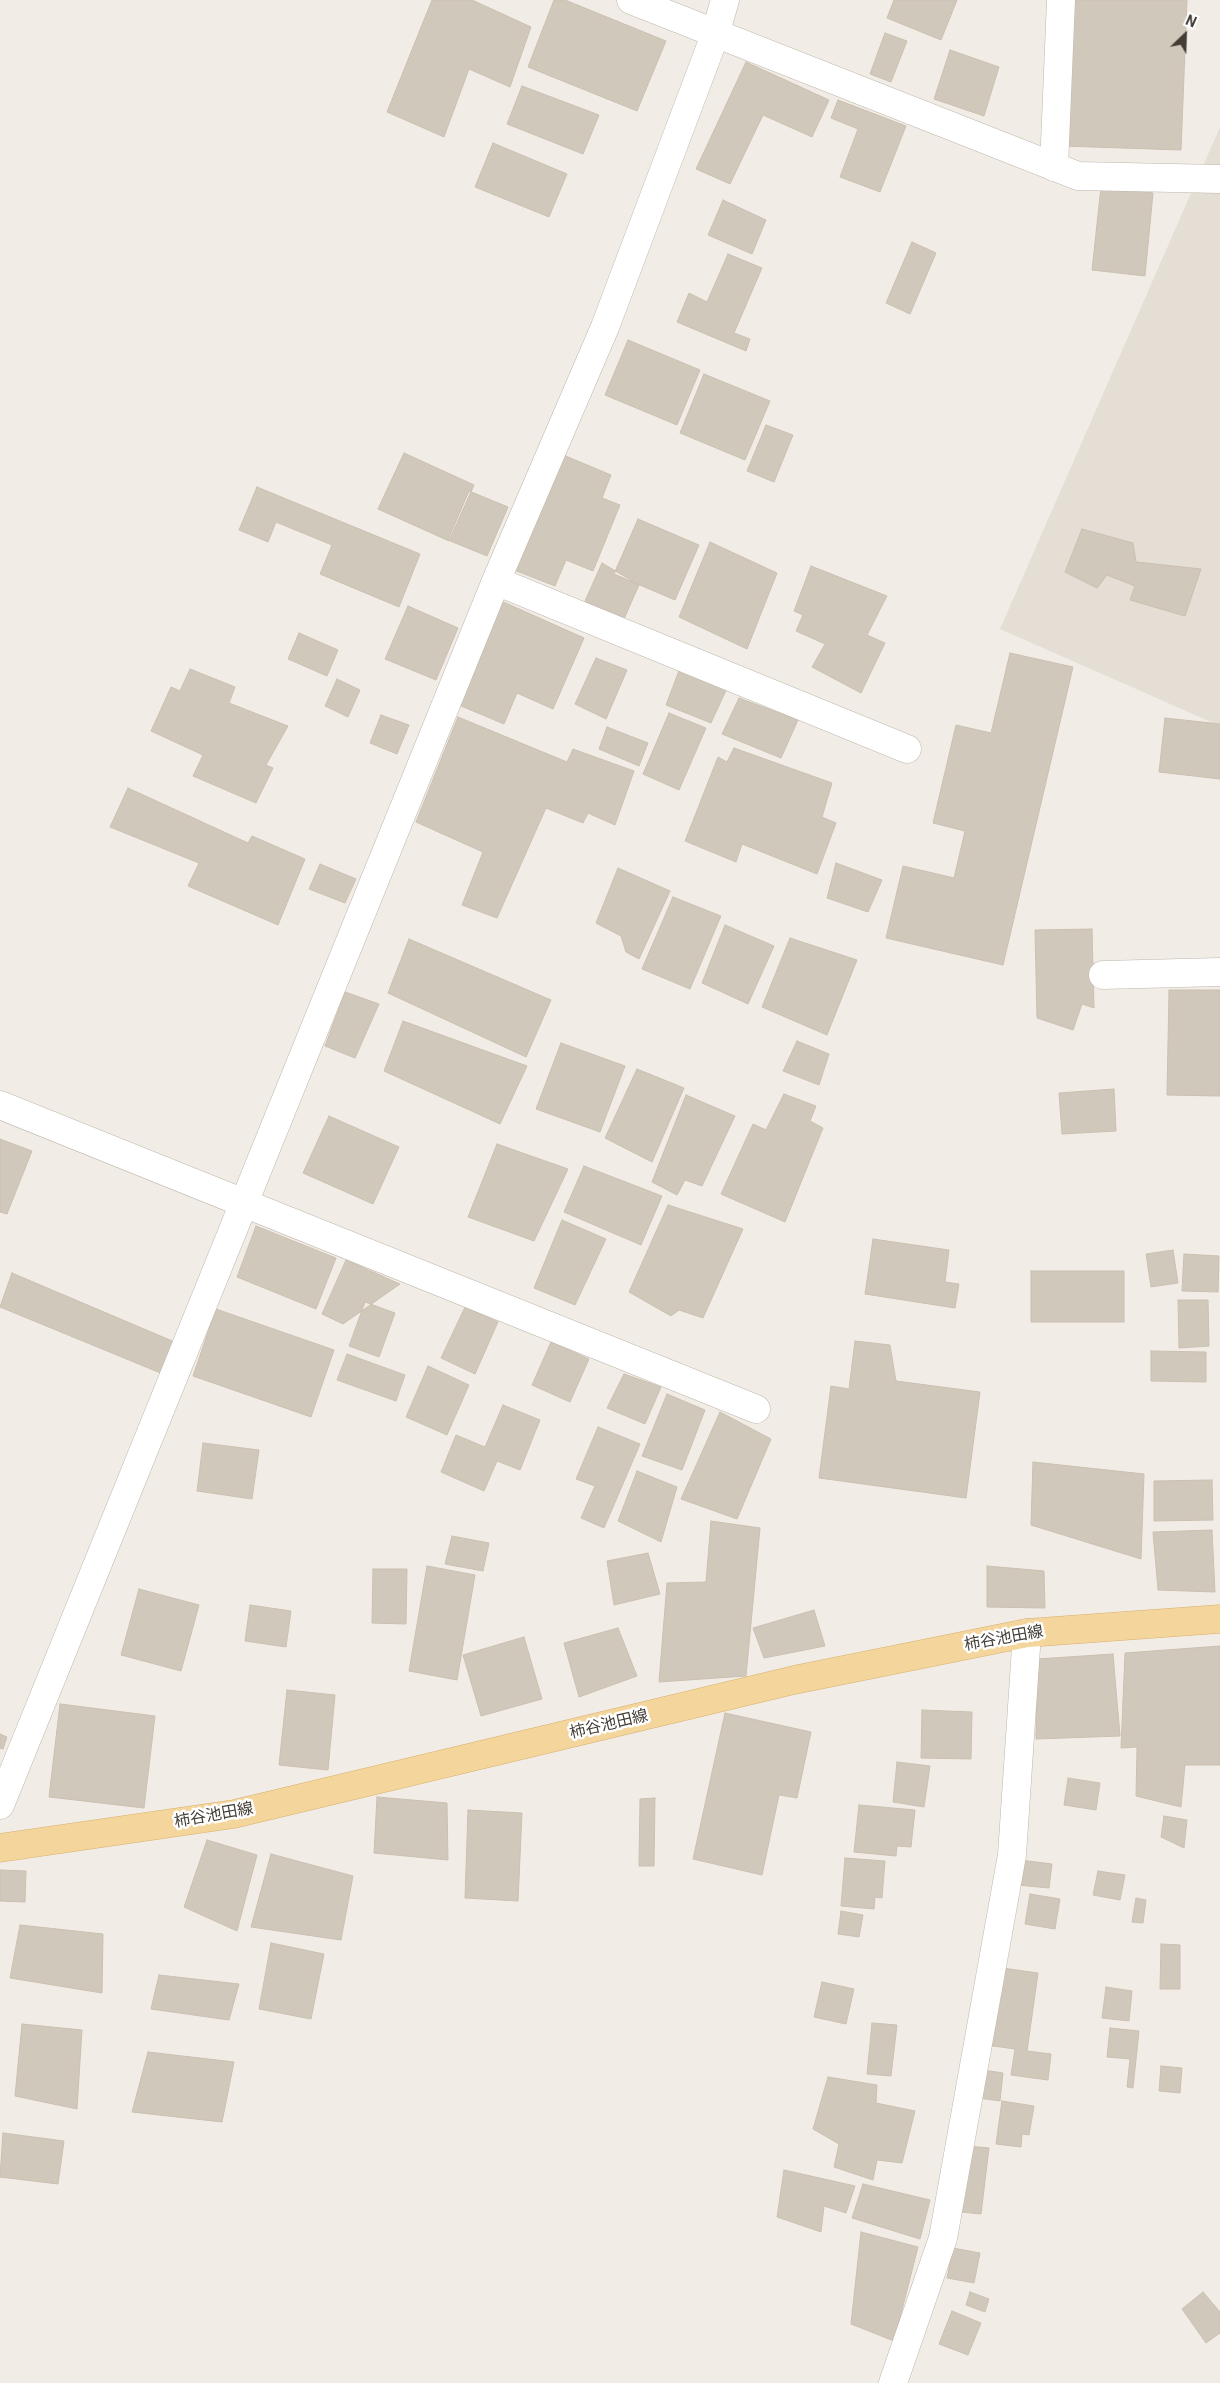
<!DOCTYPE html>
<meta charset="utf-8">
<style>
body{margin:0}
#map{position:relative;width:1220px;height:2383px;overflow:hidden;background:#f1ede6;font-family:Roboto,sans-serif}
canvas{display:block}
.north{position:absolute;left:1160px;top:10px;width:50px;height:50px;-webkit-text-stroke:4px #fff;paint-order:stroke;rotate:24deg;font-size:14px;font-weight:700;line-height:20px;text-align:center;color:#433d36}
.north::after{content:'';display:block;margin:auto;width:18px;height:22px;background:#433d36;clip-path:polygon(50% 0,100% 100%,50% 72%,0 100%)}
</style>
<div id="map">
<canvas width="1220" height="2383"></canvas>
<div class="north">N</div>
</div>
<script>
const context = document.querySelector('canvas').getContext('2d');
context.lineJoin = 'round';
function fillPath(path, color) {
  context.fillStyle = color;
  context.fill(path, 'evenodd');
}
function toPath(rows) {
  const path = new Path2D();
  for (const r of rows) {
    path.moveTo(r[0], r[1]);
    for (let i = 2; i < r.length; i += 2) path.lineTo(r[i], r[i + 1]);
  }
  return path;
}
function stroke(path, color, width, dash) {
  context.strokeStyle = color;
  context.lineWidth = width;
  context.lineCap = dash ? 'butt' : 'round';
  context.setLineDash(dash || []);
  context.stroke(path);
}
function label(font, color, halo, rows, align = 'center') {
  context.font = font + ' Roboto,"Noto Sans JP",sans-serif';
  context.lineWidth = 5;
  context.setLineDash([]);
  context.textBaseline = 'middle';
  context.strokeStyle = halo;
  context.fillStyle = color;
  for (const [text, x, y, turn = 0] of rows) {
    context.save();
    context.translate(x, y);
    context.rotate((+turn || 0) * Math.PI / 180);
    context.textAlign = isNaN(turn) ? turn : align;
    if (halo) context.strokeText(text, 0, 0);
    context.fillText(text, 0, 0);
    context.restore();
  }
}
fillPath(toPath([
 [1220,127,1220,726,1000,629]
]), '#e4ded4');
const building = toPath([
 [432,0,472,0,531,27,510,87,469,69,444,137,387,112,432,0],
 [554,0,565,0,666,41,637,111,528,67,554,0],
 [894,0,957,0,941,40,887,18,894,0],
 [1069,0,1187,0,1181,150,1063,146,1069,0],
 [885,33,907,41,891,82,870,74,885,33],
 [950,50,999,67,984,116,934,99,950,50],
 [746,62,829,100,812,137,763,115,730,184,696,169,746,62],
 [522,86,599,115,583,154,507,124,522,86],
 [838,100,906,126,880,192,840,177,858,129,831,118,838,100],
 [493,143,567,174,549,217,475,187,493,143],
 [1101,187,1153,193,1145,276,1092,270,1101,187],
 [723,200,766,220,752,254,708,235,723,200],
 [912,242,936,253,910,314,886,303,912,242],
 [728,254,762,268,734,333,750,339,746,351,677,322,689,293,707,302,728,254],
 [628,340,700,370,677,425,605,395,628,340],
 [704,374,770,401,745,460,680,433,704,374],
 [766,425,793,435,774,482,747,471,766,425],
 [404,453,474,485,449,541,378,509,404,453],
 [561,454,611,475,602,498,620,505,593,571,566,560,555,586,514,570,561,454],
 [257,487,420,554,399,607,320,574,332,545,276,522,268,542,239,530,257,487],
 [469,491,508,507,487,556,448,540,469,491],
 [638,519,699,545,675,600,614,574,638,519],
 [1082,529,1133,543,1136,562,1201,569,1185,616,1130,600,1135,586,1107,575,1097,588,1065,572,1082,529],
 [710,542,777,573,747,649,679,617,710,542],
 [602,563,639,585,623,621,585,601,602,563],
 [811,566,887,596,867,635,885,643,861,693,812,667,825,644,796,631,803,615,794,611,811,566],
 [499,600,584,638,553,709,517,693,504,724,454,703,499,600],
 [408,606,458,628,436,680,385,659,408,606],
 [299,633,338,650,327,676,288,659,299,633],
 [1010,653,1073,667,1003,965,886,938,903,866,954,878,965,831,933,823,956,725,991,733,1010,653],
 [596,658,627,670,606,719,575,704,596,658],
 [680,668,728,686,711,723,666,705,680,668],
 [190,669,235,687,229,703,288,726,266,765,273,768,256,803,193,776,203,755,151,731,171,687,180,691,190,669],
 [337,679,360,690,348,717,325,706,337,679],
 [739,698,798,720,781,758,722,734,739,698],
 [669,713,706,728,679,790,643,774,669,713],
 [381,715,409,725,397,754,370,743,381,715],
 [458,717,567,762,573,749,634,771,615,825,588,813,583,823,546,808,497,918,462,905,483,852,416,822,458,717],
 [1165,718,1220,724,1220,779,1159,772,1165,718],
 [607,727,648,743,639,766,599,749,607,727],
 [734,748,832,783,822,817,836,823,817,874,742,844,736,862,685,841,718,757,727,762,734,748],
 [128,788,248,843,252,836,305,859,278,925,188,886,199,863,110,827,128,788],
 [836,863,882,880,868,912,827,898,836,863],
 [320,864,356,879,345,903,309,889,320,864],
 [618,868,670,891,639,959,626,952,621,936,596,923,618,868],
 [673,897,721,916,690,989,642,969,673,897],
 [725,925,774,946,748,1004,702,983,725,925],
 [1092,929,1094,1008,1082,1004,1073,1030,1037,1018,1035,930,1092,929],
 [790,938,857,960,827,1035,762,1007,790,938],
 [409,939,551,1000,526,1057,388,993,409,939],
 [1169,990,1220,990,1220,1096,1167,1095,1169,990],
 [345,992,379,1004,355,1058,325,1046,345,992],
 [403,1021,527,1066,500,1124,384,1071,403,1021],
 [797,1041,829,1054,819,1085,783,1071,797,1041],
 [561,1043,625,1066,600,1132,536,1109,561,1043],
 [637,1069,684,1088,652,1162,605,1138,637,1069],
 [1114,1089,1116,1131,1062,1134,1059,1093,1114,1089],
 [784,1094,816,1106,810,1121,823,1128,785,1222,721,1194,753,1124,766,1130,784,1094],
 [686,1095,735,1116,702,1186,685,1180,677,1195,652,1182,686,1095],
 [329,1116,399,1147,373,1204,303,1173,329,1116],
 [0,1139,32,1151,7,1214,0,1212,0,1139],
 [497,1144,568,1169,534,1241,468,1217,497,1144],
 [584,1166,662,1196,641,1245,564,1212,584,1166],
 [668,1205,743,1229,703,1318,679,1310,671,1316,629,1292,668,1205],
 [562,1220,606,1239,575,1305,534,1288,562,1220],
 [256,1226,336,1258,316,1309,237,1277,256,1226],
 [873,1239,949,1250,945,1282,959,1284,955,1308,865,1294,873,1239],
 [1173,1250,1178,1283,1151,1287,1146,1254,1173,1250],
 [1184,1254,1219,1256,1218,1292,1182,1291,1184,1254],
 [346,1260,400,1284,343,1324,322,1314,346,1260],
 [1031,1271,1124,1271,1124,1322,1031,1322,1031,1271],
 [12,1273,177,1343,163,1374,0,1307,12,1273],
 [1178,1300,1208,1300,1209,1346,1179,1348,1178,1300],
 [365,1302,395,1313,379,1357,349,1346,365,1302],
 [465,1307,498,1322,475,1374,441,1358,465,1307],
 [216,1309,334,1350,311,1417,193,1376,216,1309],
 [855,1341,890,1345,896,1381,980,1392,966,1498,819,1478,831,1386,849,1389,855,1341],
 [551,1342,589,1359,570,1402,532,1385,551,1342],
 [1151,1351,1206,1352,1206,1382,1151,1381,1151,1351],
 [347,1354,405,1375,396,1401,337,1380,347,1354],
 [428,1366,469,1385,447,1435,406,1417,428,1366],
 [624,1374,661,1387,645,1424,607,1408,624,1374],
 [667,1394,705,1410,682,1470,642,1456,667,1394],
 [503,1405,540,1420,520,1470,497,1461,484,1491,441,1472,456,1435,485,1447,503,1405],
 [720,1412,771,1439,737,1519,681,1499,720,1412],
 [598,1427,640,1444,604,1528,581,1518,595,1486,576,1479,598,1427],
 [203,1443,259,1450,252,1499,197,1491,203,1443],
 [1033,1462,1144,1474,1141,1559,1031,1525,1033,1462],
 [637,1471,677,1487,661,1542,618,1521,637,1471],
 [1212,1480,1213,1520,1154,1521,1154,1481,1212,1480],
 [711,1521,760,1528,746,1676,659,1682,667,1583,706,1582,711,1521],
 [1212,1530,1215,1592,1158,1590,1153,1532,1212,1530],
 [452,1536,489,1543,483,1571,445,1564,452,1536],
 [648,1553,660,1594,614,1605,607,1561,648,1553],
 [427,1566,475,1575,457,1680,409,1671,427,1566],
 [987,1566,1044,1571,1045,1608,987,1607,987,1566],
 [373,1569,407,1569,406,1624,372,1623,373,1569],
 [139,1589,199,1605,181,1671,121,1655,139,1589],
 [250,1605,291,1611,286,1647,245,1641,250,1605],
 [814,1610,825,1646,764,1658,753,1628,814,1610],
 [618,1628,637,1676,579,1697,564,1643,618,1628],
 [524,1637,542,1699,481,1716,463,1655,524,1637],
 [1220,1646,1220,1765,1185,1765,1181,1807,1136,1796,1137,1747,1121,1748,1125,1653,1220,1646],
 [1113,1654,1120,1736,1036,1739,1037,1659,1113,1654],
 [287,1690,335,1695,328,1770,279,1765,287,1690],
 [60,1704,155,1716,144,1808,49,1797,60,1704],
 [922,1710,972,1712,971,1759,921,1758,922,1710],
 [725,1713,811,1732,797,1798,779,1795,762,1875,693,1859,725,1713],
 [0,1734,7,1737,3,1749,0,1748,0,1734],
 [897,1762,930,1766,924,1807,893,1802,897,1762],
 [1068,1778,1100,1783,1096,1810,1064,1805,1068,1778],
 [377,1797,447,1803,448,1860,374,1853,377,1797],
 [655,1798,654,1866,639,1866,640,1799,655,1798],
 [859,1805,915,1810,911,1847,897,1846,896,1856,854,1852,859,1805],
 [468,1810,522,1813,518,1901,465,1898,468,1810],
 [1164,1816,1187,1820,1184,1848,1161,1837,1164,1816],
 [207,1840,257,1855,237,1931,184,1907,207,1840],
 [271,1854,353,1876,341,1940,251,1927,271,1854],
 [845,1858,885,1861,882,1898,875,1897,874,1909,841,1906,845,1858],
 [1020,1860,1052,1864,1049,1888,1018,1885,1020,1860],
 [0,1870,26,1871,25,1902,0,1901,0,1870],
 [1098,1871,1125,1875,1120,1900,1093,1895,1098,1871],
 [1030,1894,1060,1899,1055,1929,1025,1924,1030,1894],
 [1136,1898,1146,1900,1143,1923,1132,1922,1136,1898],
 [841,1911,863,1915,859,1937,838,1934,841,1911],
 [20,1925,103,1934,102,1993,10,1978,20,1925],
 [271,1943,324,1954,311,2019,259,2009,271,1943],
 [1161,1944,1180,1945,1180,1989,1160,1989,1161,1944],
 [981,1965,1038,1973,1027,2051,1051,2054,1048,2080,1011,2075,1015,2049,971,2043,981,1965],
 [159,1975,239,1984,229,2020,151,2009,159,1975],
 [822,1982,854,1989,846,2024,814,2017,822,1982],
 [1106,1987,1132,1991,1129,2021,1102,2018,1106,1987],
 [872,2023,897,2025,891,2076,867,2074,872,2023],
 [22,2024,82,2030,77,2109,15,2096,22,2024],
 [1110,2028,1139,2031,1133,2088,1127,2087,1130,2059,1107,2057,1110,2028],
 [148,2052,234,2062,222,2122,132,2112,148,2052],
 [1161,2066,1182,2068,1180,2093,1159,2091,1161,2066],
 [983,2070,1003,2073,1000,2101,979,2098,983,2070],
 [828,2077,877,2085,876,2103,915,2111,902,2163,877,2160,873,2180,834,2167,839,2144,813,2129,828,2077],
 [1002,2101,1034,2106,1029,2135,1022,2134,1021,2147,996,2144,1002,2101],
 [3,2133,64,2141,58,2184,0,2177,3,2133],
 [968,2146,989,2148,981,2214,961,2212,968,2146],
 [784,2170,855,2186,846,2213,824,2206,821,2232,777,2217,784,2170],
 [863,2184,930,2200,920,2239,852,2218,863,2184],
 [861,2232,918,2247,894,2341,851,2324,861,2232],
 [953,2248,980,2253,974,2283,947,2278,953,2248],
 [970,2292,989,2299,985,2312,966,2305,970,2292],
 [1203,2292,1220,2312,1220,2333,1206,2343,1182,2309,1203,2292],
 [952,2311,981,2323,968,2355,939,2344,952,2311]
]);
fillPath(building, '#d1c8bc');
stroke(building, '#cbbfb0', 1);
const minor = toPath([
 [631,0,1078,176,1220,179],
 [1054,167,1061,0],
 [496,581,907,749],
 [1103,975,1220,972],
 [0,1105,756,1409],
 [0,1805,496,581,605,327,715,35,725,0],
 [893,2383,943,2238,1012,1855,1027,1633]
]);
const major = toPath([
 [0,1848,234,1814,794,1680,1027,1633,1220,1619]
]);
stroke(minor, '#beb7ac', 29);
stroke(major, '#d7b06e', 29);
stroke(minor, '#fff', 28);
stroke(major, '#f4d59c', 28);
label('16px', '#433d36', '#fff', [
 ["柿谷池田線",1004,1639,-10],
 ["柿谷池田線",609,1725,-13],
 ["柿谷池田線",214,1816,-10]
]);
</script>
